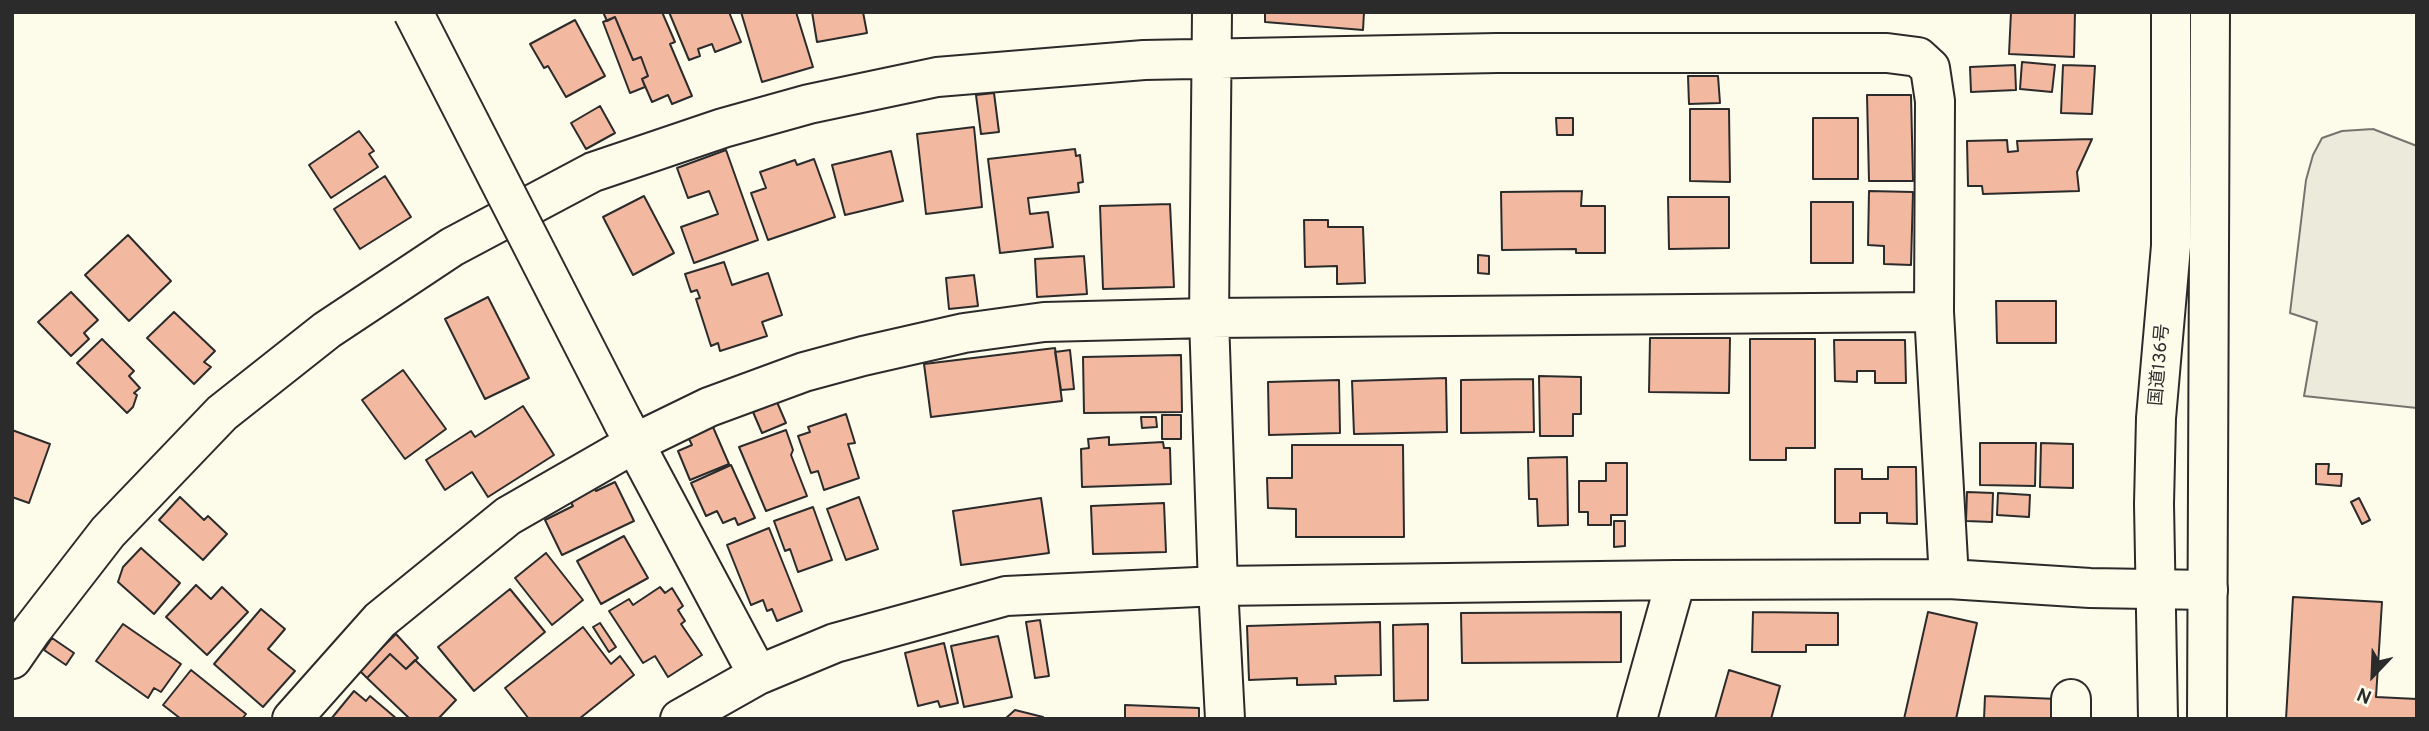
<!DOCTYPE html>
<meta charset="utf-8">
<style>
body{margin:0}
#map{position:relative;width:2429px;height:731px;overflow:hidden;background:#fdfbea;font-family:Overpass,sans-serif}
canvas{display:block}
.frame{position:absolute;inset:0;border:14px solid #2b2b2b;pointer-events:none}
.north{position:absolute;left:2338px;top:640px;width:70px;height:70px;-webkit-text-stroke:5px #fdfbea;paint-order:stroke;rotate:203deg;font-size:19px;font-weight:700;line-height:28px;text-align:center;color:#2b2b2b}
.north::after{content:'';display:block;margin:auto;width:24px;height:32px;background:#2b2b2b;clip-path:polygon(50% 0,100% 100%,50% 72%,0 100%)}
</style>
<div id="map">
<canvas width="2429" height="731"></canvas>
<div class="frame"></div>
<div class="north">N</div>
</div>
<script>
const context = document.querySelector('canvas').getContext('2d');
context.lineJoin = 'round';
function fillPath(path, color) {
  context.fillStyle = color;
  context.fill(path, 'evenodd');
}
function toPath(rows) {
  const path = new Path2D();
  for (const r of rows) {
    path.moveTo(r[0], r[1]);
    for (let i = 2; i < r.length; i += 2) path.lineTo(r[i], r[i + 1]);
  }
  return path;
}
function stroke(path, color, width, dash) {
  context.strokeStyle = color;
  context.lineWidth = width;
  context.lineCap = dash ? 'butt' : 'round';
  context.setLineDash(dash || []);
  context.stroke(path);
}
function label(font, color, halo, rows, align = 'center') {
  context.font = font + ' Overpass,"Noto Sans JP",sans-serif';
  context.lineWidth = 5;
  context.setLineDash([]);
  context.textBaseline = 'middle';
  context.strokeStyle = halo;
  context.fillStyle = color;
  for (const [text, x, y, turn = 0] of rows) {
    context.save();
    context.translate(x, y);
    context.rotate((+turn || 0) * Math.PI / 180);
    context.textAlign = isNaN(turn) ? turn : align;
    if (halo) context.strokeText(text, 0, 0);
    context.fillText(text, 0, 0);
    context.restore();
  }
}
const parking = toPath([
 [2373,129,2417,146,2417,408,2304,396,2317,322,2290,313,2306,180,2313,155,2322,138,2342,131,2373,129]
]);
fillPath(parking, '#eceadb');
stroke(parking, '#74746e', 2);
const building = toPath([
 [603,12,662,12,675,42,670,44,692,96,672,104,668,95,652,102,642,79,648,76,641,57,633,60,615,17,607,21,603,12],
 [669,12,729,12,741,42,715,52,712,44,698,49,700,56,689,60,669,12],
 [741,12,796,12,813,67,762,82,741,12],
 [812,12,863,12,867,33,817,42,812,12],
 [1265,12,1364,12,1363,30,1265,22,1265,12],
 [2011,12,2075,12,2074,57,2009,54,2011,12],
 [615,17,633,60,641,57,648,76,642,79,645,87,630,93,603,22,615,17],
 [575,20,605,76,566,97,548,66,544,68,530,44,575,20],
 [2022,62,2055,65,2052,92,2020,89,2022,62],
 [2015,65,2016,90,1971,92,1970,67,2015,65],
 [2063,65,2095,66,2092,114,2061,113,2063,65],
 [1688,76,1718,76,1720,103,1689,104,1688,76],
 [994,93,999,132,981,134,976,95,994,93],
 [1867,95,1911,95,1913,181,1869,181,1867,95],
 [600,106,615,133,586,149,571,123,600,106],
 [1690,109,1729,109,1730,182,1690,181,1690,109],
 [1556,118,1573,118,1573,135,1557,135,1556,118],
 [1813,118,1858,118,1858,179,1813,179,1813,118],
 [974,127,982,207,926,214,917,134,974,127],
 [359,131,374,151,369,154,378,167,331,198,309,165,359,131],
 [2092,139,2077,172,2079,191,1983,194,1982,186,1968,186,1967,141,2007,140,2008,152,2018,151,2017,141,2092,139],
 [1075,149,1076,156,1080,155,1083,182,1078,183,1079,192,1028,198,1030,214,1048,212,1053,247,1000,253,988,159,1075,149],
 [726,150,758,240,694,263,681,227,718,214,709,191,688,198,677,168,726,150],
 [891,151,903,201,845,215,832,165,891,151],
 [814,159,835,217,768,240,751,193,766,188,760,172,795,160,797,165,814,159],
 [385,176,411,217,360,249,334,209,385,176],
 [1582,191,1581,206,1605,206,1605,253,1576,253,1576,249,1502,250,1501,192,1582,191],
 [1869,191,1913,192,1911,265,1884,264,1884,246,1868,245,1869,191],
 [644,196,674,253,633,275,603,217,644,196],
 [1668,197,1729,197,1729,248,1669,249,1668,197],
 [1811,202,1853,202,1853,263,1811,263,1811,202],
 [1170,204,1174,287,1103,289,1100,206,1170,204],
 [1304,220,1328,220,1328,227,1363,227,1365,283,1337,284,1337,266,1305,267,1304,220],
 [128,235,171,281,129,321,85,275,128,235],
 [1478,255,1489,256,1489,274,1478,273,1478,255],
 [1084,256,1087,294,1037,297,1035,259,1084,256],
 [724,262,732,285,768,273,782,315,762,322,767,336,720,351,718,343,711,346,696,299,700,298,697,290,691,292,685,274,724,262],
 [974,275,978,306,949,309,946,278,974,275],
 [71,292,98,320,84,333,89,339,71,356,38,322,71,292],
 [488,297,529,378,485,399,445,319,488,297],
 [1996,301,2056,301,2056,343,1997,343,1996,301],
 [174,312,215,351,204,362,211,367,194,384,147,338,174,312],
 [1650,338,1730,338,1729,393,1649,392,1650,338],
 [102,339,134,371,129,376,140,388,134,393,137,395,133,407,127,413,77,363,102,339],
 [1750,339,1815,339,1815,448,1786,448,1786,460,1750,460,1750,339],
 [1834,340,1905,340,1906,383,1875,383,1875,371,1857,371,1857,382,1835,381,1834,340],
 [1055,348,1062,401,931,417,924,364,1055,348],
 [1070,350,1074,389,1061,390,1055,352,1070,350],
 [1181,355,1182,412,1084,413,1083,357,1181,355],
 [403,370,446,429,405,459,362,400,403,370],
 [1539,376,1581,377,1581,414,1573,414,1573,436,1540,436,1539,376],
 [1446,378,1447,432,1354,434,1352,381,1446,378],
 [1533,379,1534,432,1461,433,1461,380,1533,379],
 [1339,380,1340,433,1269,435,1268,382,1339,380],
 [777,402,786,423,762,433,753,412,777,402],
 [523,406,554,455,488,497,472,472,445,490,426,460,471,431,475,437,523,406],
 [846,414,855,443,848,444,859,478,824,490,818,471,811,473,798,436,810,432,808,427,846,414],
 [1162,415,1181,415,1181,439,1162,439,1162,415],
 [1141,417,1156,417,1157,427,1142,428,1141,417],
 [713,427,729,464,690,480,678,451,692,445,688,437,713,427],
 [12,430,50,444,29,503,12,497,12,430],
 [786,430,793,450,791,455,807,496,766,511,739,447,786,430],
 [1109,437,1109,445,1163,442,1164,448,1170,448,1171,484,1082,487,1081,449,1089,448,1088,439,1109,437],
 [1980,443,2036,443,2035,486,1980,485,1980,443],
 [2041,443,2073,444,2073,488,2040,487,2041,443],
 [1292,445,1403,445,1404,537,1296,537,1296,509,1268,508,1267,478,1292,478,1292,445],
 [1567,457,1568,525,1538,526,1537,499,1529,499,1528,458,1567,457],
 [1606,463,1627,463,1627,515,1611,515,1611,525,1588,525,1588,512,1579,512,1579,481,1606,481,1606,463],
 [2316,464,2329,464,2328,474,2342,474,2341,486,2316,484,2316,464],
 [731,465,755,518,738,525,735,518,723,523,717,511,706,516,691,483,731,465],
 [1888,467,1916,467,1917,524,1887,523,1887,513,1860,513,1860,523,1835,523,1835,469,1862,469,1862,479,1888,479,1888,467],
 [615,482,634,521,562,555,545,520,573,506,568,497,593,485,596,491,615,482],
 [1967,492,1993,493,1992,522,1966,521,1967,492],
 [1998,493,2030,495,2029,517,1997,515,1998,493],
 [180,497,204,520,208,516,227,534,203,560,159,520,180,497],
 [859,497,878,549,846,560,827,509,859,497],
 [1041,498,1049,553,961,565,953,511,1041,498],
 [2359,498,2370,520,2362,524,2351,502,2359,498],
 [1164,503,1166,552,1093,554,1091,506,1164,503],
 [813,507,832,560,798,572,790,549,785,551,774,521,813,507],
 [1614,521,1625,521,1625,546,1614,547,1614,521],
 [769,528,802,611,777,621,772,609,767,611,763,600,751,605,727,545,769,528],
 [624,536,648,578,601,604,577,561,624,536],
 [141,548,180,583,154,614,118,582,123,567,141,548],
 [546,553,583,600,552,625,515,578,546,553],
 [196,585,211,599,222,587,248,612,207,655,166,617,196,585],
 [660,587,665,593,672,588,683,606,678,610,685,621,681,624,702,655,668,677,655,656,643,663,609,611,629,599,633,605,660,587],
 [510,589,545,632,474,691,438,647,510,589],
 [2293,597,2382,602,2376,697,2417,699,2417,719,2286,719,2293,597],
 [261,609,285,629,268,649,295,671,263,707,214,664,261,609],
 [1621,612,1621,662,1462,663,1461,613,1621,612],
 [1753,612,1838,613,1838,645,1806,645,1806,652,1752,652,1753,612],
 [1928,612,1977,623,1956,719,1904,719,1928,612],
 [1040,620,1049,676,1035,678,1026,622,1040,620],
 [1380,622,1381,675,1335,676,1336,684,1297,685,1297,678,1249,680,1247,626,1380,622],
 [600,623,616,647,609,652,593,627,600,623],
 [123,624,181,664,161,692,154,688,148,698,96,661,123,624],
 [1428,624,1428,700,1394,701,1393,625,1428,624],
 [583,627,611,664,620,656,634,675,579,719,529,719,505,688,583,627],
 [396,634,418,658,406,669,390,654,367,678,359,670,396,634],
 [998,636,1012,697,964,707,951,646,998,636],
 [52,638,74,653,66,665,44,650,52,638],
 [944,643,958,703,940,707,938,701,918,706,905,653,944,643],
 [390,654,406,669,415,660,456,700,438,719,410,719,367,678,390,654],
 [191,670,246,714,242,719,181,719,163,705,191,670],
 [1729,670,1780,686,1771,719,1715,719,1729,670],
 [354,691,366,701,370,696,397,719,331,719,354,691],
 [1985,696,2057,699,2056,719,1984,719,1985,696],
 [1125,705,1199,708,1199,719,1125,719,1125,705],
 [1015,710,1043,717,1043,719,1005,719,1015,710]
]);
fillPath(building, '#f2b8a0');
stroke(building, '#2b2b2b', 2);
const minor = toPath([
 [1212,12,1209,318,1218,586,1225,719],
 [623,422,758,675],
 [12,659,32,630,108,532,222,413,327,330,452,247,593,172,723,128,809,104,937,77,1144,60,1497,53,1887,53,1918,57,1930,68,1935,101,1934,312,1949,579],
 [2071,699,2071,719],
 [292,719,380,620,508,516,635,443,709,407,804,372,863,356,964,333,1044,322,1209,318,1934,312],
 [680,719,758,675,835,643,1006,596,1218,586,1676,580,1949,579,2090,588,2208,590],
 [1637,719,1676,580]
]);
const highway = toPath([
 [2158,719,2154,504,2156,418,2171,246,2171,12],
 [2207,719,2210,12]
]);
stroke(minor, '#2b2b2b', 42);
stroke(highway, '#2b2b2b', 42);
stroke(minor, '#fdfbea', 38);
stroke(highway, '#fdfbea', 38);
const minorBridge = toPath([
 [413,12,623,422]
]);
stroke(minorBridge, '#2b2b2b', 42, []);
stroke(minorBridge, '#fdfbea', 38);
label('18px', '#2b2b2b', '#fdfbea', [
 ["国道136号",2161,365,-85]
]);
</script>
